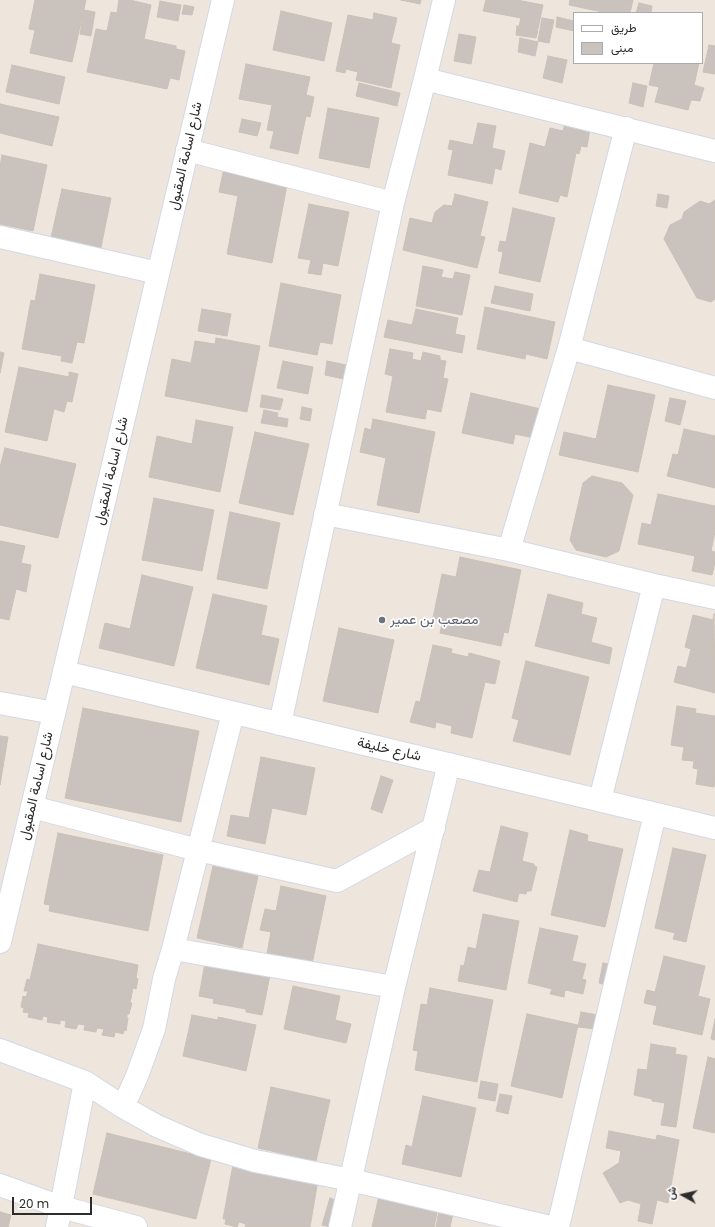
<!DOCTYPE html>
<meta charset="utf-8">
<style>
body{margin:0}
#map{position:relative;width:715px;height:1227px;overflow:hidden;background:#eee5dd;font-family:Poppins,Vazirmatn,sans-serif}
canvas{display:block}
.legend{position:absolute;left:573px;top:12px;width:130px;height:52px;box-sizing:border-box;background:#fff;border:1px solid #ababab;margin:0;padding:5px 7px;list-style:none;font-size:12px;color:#2c2c2c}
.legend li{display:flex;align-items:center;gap:8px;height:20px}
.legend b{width:20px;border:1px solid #ababab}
.north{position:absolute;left:663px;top:1175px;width:40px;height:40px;-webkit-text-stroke:3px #fff;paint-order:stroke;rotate:278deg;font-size:11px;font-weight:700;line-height:16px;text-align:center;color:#2c2c2c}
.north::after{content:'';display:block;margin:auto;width:14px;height:18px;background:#2c2c2c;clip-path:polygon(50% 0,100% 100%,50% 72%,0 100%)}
.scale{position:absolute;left:12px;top:1197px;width:80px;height:18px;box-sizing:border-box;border:2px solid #2c2c2c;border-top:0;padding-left:5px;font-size:12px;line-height:14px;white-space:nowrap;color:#2c2c2c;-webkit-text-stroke:3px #fff;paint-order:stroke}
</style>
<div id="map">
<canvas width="715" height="1227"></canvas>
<ul class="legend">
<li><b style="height:5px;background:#fff"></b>طريق</li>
<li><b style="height:11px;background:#c9c2bd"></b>مبنى</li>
</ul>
<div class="north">ش</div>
<div class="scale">20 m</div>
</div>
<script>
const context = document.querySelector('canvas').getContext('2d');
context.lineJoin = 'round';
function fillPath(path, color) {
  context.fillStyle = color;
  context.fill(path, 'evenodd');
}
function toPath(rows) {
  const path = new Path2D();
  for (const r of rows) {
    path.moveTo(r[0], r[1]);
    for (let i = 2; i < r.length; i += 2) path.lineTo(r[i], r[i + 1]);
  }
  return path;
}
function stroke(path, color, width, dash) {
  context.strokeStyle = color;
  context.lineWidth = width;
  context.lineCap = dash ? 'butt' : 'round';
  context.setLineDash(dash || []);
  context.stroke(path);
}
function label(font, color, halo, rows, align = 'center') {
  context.font = font + ' Poppins,Vazirmatn,sans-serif';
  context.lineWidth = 3.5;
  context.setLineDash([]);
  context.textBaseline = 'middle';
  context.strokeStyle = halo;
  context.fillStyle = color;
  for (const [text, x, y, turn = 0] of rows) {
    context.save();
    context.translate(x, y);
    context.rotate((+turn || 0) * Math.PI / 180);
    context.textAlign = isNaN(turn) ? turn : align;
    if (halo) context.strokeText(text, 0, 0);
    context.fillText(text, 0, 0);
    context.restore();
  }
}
const building = toPath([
 [35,0,86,0,72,62,30,53,35,30,29,29,35,0],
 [119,0,130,0,151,5,144,39,176,46,176,49,185,51,179,80,170,78,167,89,87,72,96,29,107,31,111,12,117,13,119,0],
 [401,0,421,0,420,4,401,0],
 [486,0,517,0,543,5,538,29,519,26,521,18,483,11,486,0],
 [570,0,633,0,630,13,607,13,569,5,570,0],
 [160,1,181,5,178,21,157,17,160,1],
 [639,3,652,6,651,13,636,13,639,3],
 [184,5,194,7,192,15,182,14,184,5],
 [84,10,95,12,91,36,80,34,84,10],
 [281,11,332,23,324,61,273,50,281,11],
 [374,13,397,18,391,43,400,45,391,88,356,80,358,72,346,69,345,73,336,71,348,15,373,20,374,13],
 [557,17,574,21,574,31,556,27,557,17],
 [542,18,554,20,549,43,538,41,542,18],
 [517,26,538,30,536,38,516,35,517,26],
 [459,34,476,37,471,64,454,61,459,34],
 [520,38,538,42,535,56,518,52,520,38],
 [709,45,715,46,715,74,703,72,709,45],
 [548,56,567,60,562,83,543,78,548,56],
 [654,63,699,63,694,85,704,88,700,101,691,100,688,110,655,102,659,87,649,85,654,63],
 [246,64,310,77,306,95,314,97,310,117,306,116,298,154,270,148,274,131,267,130,272,105,239,99,246,64],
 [12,65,65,77,59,104,6,92,12,65],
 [359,83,400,93,397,106,356,96,359,83],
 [633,83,647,86,643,107,629,103,633,83],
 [0,104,59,117,52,146,0,133,0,104],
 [328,108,379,118,369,168,319,158,328,108],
 [242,119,261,123,257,136,239,132,242,119],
 [478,123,496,126,492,148,505,151,501,170,495,168,492,184,448,175,453,150,448,149,450,140,473,145,478,123],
 [565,124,590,129,587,147,581,146,579,154,576,153,567,197,560,195,558,202,519,193,530,143,545,147,550,128,563,131,565,124],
 [2,155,47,165,33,231,0,224,0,166,2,155],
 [224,168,288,180,272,263,227,254,238,196,219,192,224,168],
 [62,189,111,198,100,252,50,242,62,189],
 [455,194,488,202,480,236,485,237,477,268,403,250,410,218,432,223,435,212,444,205,452,206,455,194],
 [658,194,669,196,667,208,656,206,658,194],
 [715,200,715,299,711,302,697,298,664,239,670,225,682,219,684,212,700,201,709,204,715,200],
 [309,204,349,212,338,266,323,263,321,275,308,273,311,260,298,258,309,204],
 [513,208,555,218,540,282,499,273,503,252,498,251,500,241,506,242,513,208],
 [423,266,443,270,441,277,453,279,455,272,470,275,462,315,416,306,423,266],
 [40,274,95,285,84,343,77,342,72,363,61,361,62,356,22,349,31,300,35,301,40,274],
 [281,283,341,295,332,344,320,342,317,355,269,346,281,283],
 [495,286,533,294,530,311,491,303,495,286],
 [485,307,555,322,547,359,526,354,525,359,477,349,485,307],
 [202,309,231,314,227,336,198,331,202,309],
 [416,309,458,318,455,334,465,336,462,353,384,337,388,320,412,325,416,309],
 [216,338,260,346,247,412,165,396,172,359,191,363,195,341,215,344,216,338],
 [390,349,413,353,412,359,421,361,423,352,440,356,440,360,446,361,443,378,448,379,441,412,427,409,425,419,386,412,393,376,385,374,390,349],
 [0,352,4,353,0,373,0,352],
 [283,361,313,367,308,394,277,388,283,361],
 [327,361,346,365,344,379,325,375,327,361],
 [19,367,69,377,69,372,78,374,72,402,67,401,64,412,54,409,47,441,5,432,19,367],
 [608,385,655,395,638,472,559,455,564,432,596,439,608,385],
 [471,393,541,409,534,438,515,434,513,444,462,433,471,393],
 [262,395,283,399,280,410,260,407,262,395],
 [670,398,686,401,680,425,665,421,670,398],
 [302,407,312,409,310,421,300,419,302,407],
 [264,410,278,413,277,417,288,419,287,427,261,423,264,410],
 [373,419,435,432,419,513,377,505,386,458,360,452,365,428,371,430,373,419],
 [196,420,233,427,220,492,149,477,157,436,192,444,196,420],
 [684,429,715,436,715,488,667,476,673,454,678,455,684,429],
 [255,432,309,444,293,515,239,503,255,432],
 [5,448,76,464,58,538,0,525,0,467,5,448],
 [592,476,622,483,633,495,619,551,606,557,576,550,570,540,583,483,592,476],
 [658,494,715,506,715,532,711,551,715,552,715,562,712,575,692,571,695,556,638,544,642,523,651,525,658,494],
 [154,498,214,510,202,571,142,560,154,498],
 [230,512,280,523,267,589,217,579,230,512],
 [0,541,25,546,21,563,31,565,26,592,16,589,9,620,0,618,0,541],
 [460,557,521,570,508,633,504,632,501,646,440,633,443,620,433,618,442,574,456,577,460,557],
 [142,575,193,587,174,666,99,648,105,623,130,629,142,575],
 [213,594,267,606,261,635,279,639,269,685,196,668,213,594],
 [548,594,583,603,581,614,597,618,591,642,612,648,609,664,535,646,548,594],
 [714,614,715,693,674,682,678,666,686,668,691,649,685,647,693,615,713,620,714,614],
 [339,628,394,640,378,713,323,701,339,628],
 [433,645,452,649,451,653,468,657,469,653,500,661,495,684,485,682,472,738,451,733,452,726,436,722,435,728,410,722,416,701,420,702,433,645],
 [526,661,589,677,570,755,513,741,519,720,512,718,526,661],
 [677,706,696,709,695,713,715,716,715,779,714,787,696,784,698,769,693,768,694,761,682,760,684,747,671,745,677,706],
 [83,708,199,731,181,822,65,798,83,708],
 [0,736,8,737,0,785,0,736],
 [261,757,315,768,306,815,272,808,265,844,227,836,231,815,249,818,261,757],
 [381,776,393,780,382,813,371,809,381,776],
 [501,826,528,833,522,861,534,864,534,866,537,867,531,891,527,891,526,894,519,893,517,902,473,891,479,870,490,872,501,826],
 [570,830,588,835,587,841,623,849,605,927,551,915,570,830],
 [58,833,163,855,148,931,49,911,50,905,44,904,58,833],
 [673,848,706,855,686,942,673,939,675,933,655,928,673,848],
 [213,866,258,876,242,948,197,938,213,866],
 [281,886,326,896,312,964,267,954,271,932,260,930,265,909,276,911,281,886],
 [483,914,519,921,506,990,458,981,461,965,464,966,468,947,476,949,483,914],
 [540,928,578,936,572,961,586,964,582,979,586,980,583,994,565,990,564,997,550,994,552,989,528,983,540,928],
 [38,944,138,965,136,978,138,979,136,989,133,988,130,1003,132,1003,129,1014,127,1014,127,1018,128,1018,126,1031,124,1030,123,1034,115,1032,114,1037,102,1035,104,1029,97,1028,96,1032,84,1030,85,1025,78,1024,76,1029,65,1027,66,1021,60,1020,60,1024,47,1022,48,1017,43,1016,42,1020,28,1017,29,1013,23,1012,24,1008,21,1007,23,996,26,997,28,991,24,991,27,979,30,980,38,944],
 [664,956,705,966,698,996,710,999,702,1035,653,1024,657,1006,644,1003,647,990,655,992,664,956],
 [205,963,270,975,262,1015,246,1012,246,1009,213,1003,214,999,199,996,205,963],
 [603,963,614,965,609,986,599,983,603,963],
 [293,986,340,996,335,1020,351,1024,346,1043,284,1029,293,986],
 [430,988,493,1000,477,1082,415,1070,418,1051,413,1050,421,1004,427,1005,430,988],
 [581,1012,598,1015,596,1029,578,1027,581,1012],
 [527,1014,578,1025,562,1098,511,1086,527,1014],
 [192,1015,218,1020,218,1017,256,1025,246,1071,183,1056,192,1015],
 [715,1019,715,1040,711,1039,715,1019],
 [651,1044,676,1048,675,1054,687,1056,676,1127,661,1125,665,1103,652,1101,652,1099,634,1095,638,1069,647,1070,651,1044],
 [708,1057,715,1059,715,1133,693,1128,708,1057],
 [481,1081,498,1084,495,1101,478,1098,481,1081],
 [271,1087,330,1100,316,1161,258,1148,271,1087],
 [500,1094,512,1096,508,1114,496,1111,500,1094],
 [423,1096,476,1108,461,1177,402,1164,406,1145,412,1147,423,1096],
 [609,1131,656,1140,657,1135,679,1140,668,1203,657,1200,652,1224,638,1221,641,1204,628,1200,620,1203,603,1173,619,1163,621,1151,606,1148,609,1131],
 [107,1133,211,1159,196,1219,93,1194,107,1133],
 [233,1165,318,1180,310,1227,245,1227,246,1224,239,1222,237,1227,225,1224,226,1219,223,1219,233,1165],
 [379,1196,438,1208,434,1227,372,1227,379,1196],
 [330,1198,340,1202,330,1227,322,1225,330,1198],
 [439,1211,453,1214,450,1227,436,1227,439,1211],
 [0,1212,11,1215,8,1227,0,1227,0,1212]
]);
fillPath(building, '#c9c2bd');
stroke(building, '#cac1b7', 1);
const minor = toPath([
 [425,79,715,151],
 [187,150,393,203],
 [0,237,158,273],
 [569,348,715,388],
 [325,514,509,550,654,585,715,598],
 [509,550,569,348,626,128],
 [64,672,715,828],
 [0,703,54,713],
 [280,724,393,203,425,79,444,0],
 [600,800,654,585],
 [32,807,198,850,337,881,434,828],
 [173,949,233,713],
 [0,1050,85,1082,123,1107,137,1076,154,1029,164,979,173,949,394,987],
 [123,1107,157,1126,201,1145,255,1161,351,1180,550,1227],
 [0,1185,61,1207,136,1227],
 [57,1227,85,1082],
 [340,1227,394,987,449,764],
 [558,1227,655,814]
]);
const tertiary = toPath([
 [0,942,223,0]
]);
stroke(minor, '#d3d8e5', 24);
stroke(tertiary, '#d3d8e5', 24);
stroke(minor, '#fff', 22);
stroke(tertiary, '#fff', 22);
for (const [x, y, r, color] of [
 [382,620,4,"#6b7280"]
]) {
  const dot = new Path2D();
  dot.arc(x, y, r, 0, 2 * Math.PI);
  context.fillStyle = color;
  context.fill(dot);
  stroke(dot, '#fff', 1.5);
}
label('14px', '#2c2c2c', '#fff', [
 ["شارع اسامة المقبول",186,156,-77],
 ["شارع اسامة المقبول",112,471,-77],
 ["شارع خليفة",389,750,13],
 ["شارع اسامة المقبول",37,786,-77]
]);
label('14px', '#5b616d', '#fff', [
 ["مصعب بن عمير",390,620]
], 'left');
</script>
